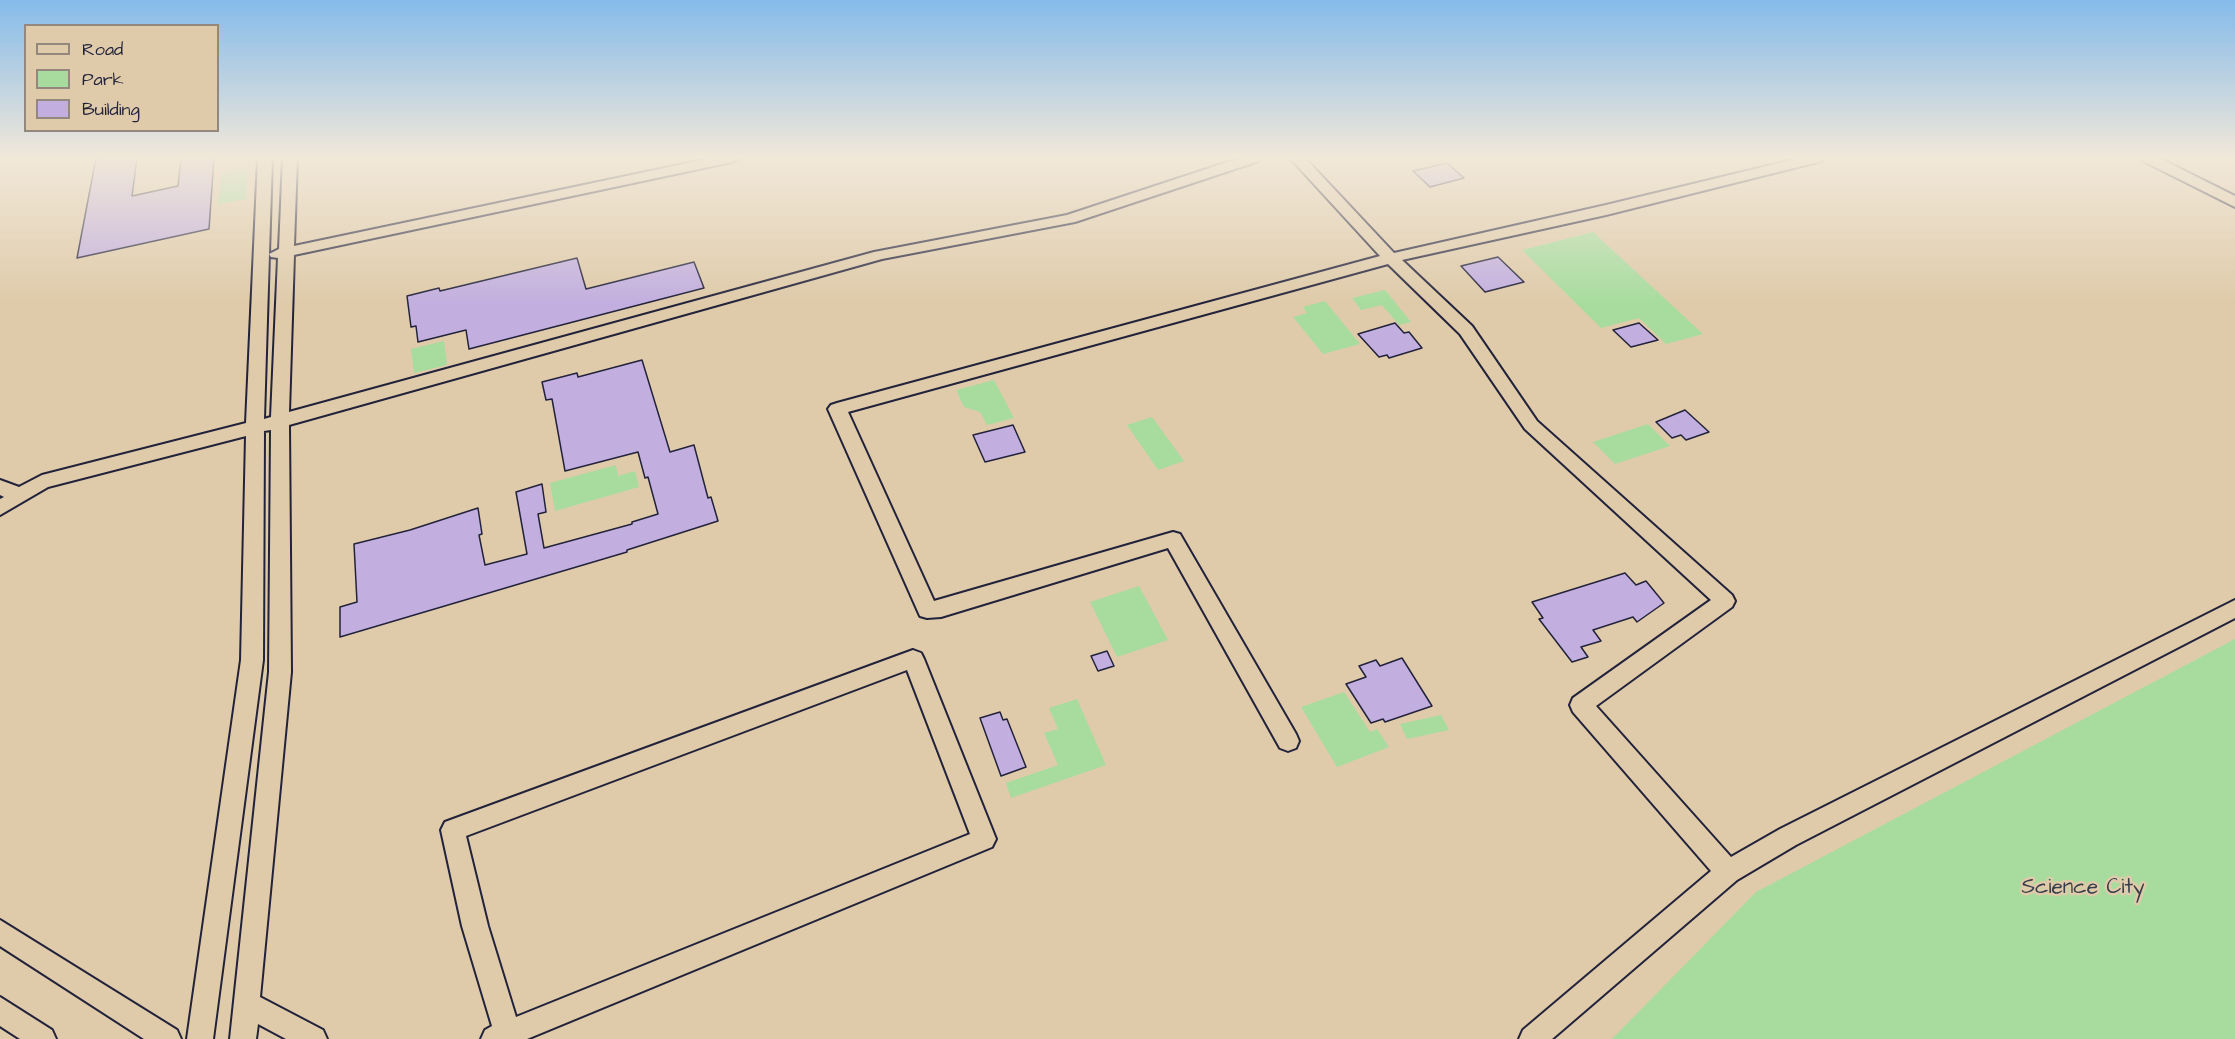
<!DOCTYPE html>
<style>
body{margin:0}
#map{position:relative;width:2235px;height:1039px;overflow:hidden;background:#dfcbaa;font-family:"Architects Daughter",sans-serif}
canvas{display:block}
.legend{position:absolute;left:24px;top:24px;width:195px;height:108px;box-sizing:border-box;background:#dfcbaa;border:2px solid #93877e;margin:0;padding:8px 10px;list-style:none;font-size:18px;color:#22223b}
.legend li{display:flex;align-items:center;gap:12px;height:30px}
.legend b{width:30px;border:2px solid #93877e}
</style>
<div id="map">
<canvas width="2235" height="1039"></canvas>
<ul class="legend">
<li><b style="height:8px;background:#dfcbaa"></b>Road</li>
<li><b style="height:16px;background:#a7dc9e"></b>Park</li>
<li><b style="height:16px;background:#c2afdf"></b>Building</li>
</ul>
</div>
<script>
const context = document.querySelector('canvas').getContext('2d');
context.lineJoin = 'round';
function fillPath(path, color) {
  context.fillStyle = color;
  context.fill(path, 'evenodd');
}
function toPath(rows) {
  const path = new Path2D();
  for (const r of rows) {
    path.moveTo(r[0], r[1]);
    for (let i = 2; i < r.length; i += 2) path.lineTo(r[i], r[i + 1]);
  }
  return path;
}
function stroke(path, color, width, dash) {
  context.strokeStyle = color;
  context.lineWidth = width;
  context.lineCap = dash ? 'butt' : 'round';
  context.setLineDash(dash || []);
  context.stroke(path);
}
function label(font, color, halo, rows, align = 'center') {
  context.font = font + ' "Architects Daughter",sans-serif';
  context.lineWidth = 5;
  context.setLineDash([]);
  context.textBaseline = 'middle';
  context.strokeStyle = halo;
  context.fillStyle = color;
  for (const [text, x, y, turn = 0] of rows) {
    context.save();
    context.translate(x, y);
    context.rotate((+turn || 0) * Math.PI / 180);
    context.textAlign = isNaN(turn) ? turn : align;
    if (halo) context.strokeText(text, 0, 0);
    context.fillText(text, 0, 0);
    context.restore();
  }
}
fillPath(toPath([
 [243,169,248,171,246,199,218,204,222,172],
 [1593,232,1703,334,1666,344,1639,318,1601,328,1522,250],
 [1385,290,1411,322,1399,325,1382,305,1361,310,1352,298],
 [1325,301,1360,344,1323,354,1293,317,1307,313,1303,307],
 [444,341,447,365,414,373,411,349],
 [994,380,1014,418,987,425,980,412,964,407,956,390],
 [1152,417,1184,461,1158,470,1127,425],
 [1648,424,1670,446,1615,464,1593,442],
 [616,465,618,476,635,471,639,487,555,511,550,483],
 [1139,586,1168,640,1117,657,1090,602],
 [2235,639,2235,1039,1612,1039,1756,892],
 [1344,692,1370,732,1377,729,1389,747,1337,767,1301,707],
 [1077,699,1106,765,1011,798,1006,783,1058,765,1044,733,1058,729,1049,708],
 [1441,715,1449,730,1407,739,1400,724]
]), '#a7dc9e');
const building = toPath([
 [96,158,137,158,132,196,178,186,181,158,214,158,209,229,77,258,96,158],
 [1447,163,1464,178,1430,187,1413,171,1447,163],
 [1498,257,1524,282,1485,292,1461,266,1498,257],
 [577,258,586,289,694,262,704,288,469,349,466,330,418,342,416,326,411,327,407,296,439,288,440,291,577,258],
 [1395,323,1404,333,1409,332,1422,348,1389,358,1387,355,1379,357,1358,334,1395,323],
 [1639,323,1658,340,1631,347,1613,330,1639,323],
 [642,360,670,452,694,445,708,498,711,497,718,521,627,550,627,552,340,637,340,607,357,602,354,544,410,530,478,508,482,534,479,535,485,565,527,554,516,492,542,484,546,512,538,514,544,548,632,524,632,522,658,514,648,477,645,478,638,452,565,471,552,399,546,400,542,382,577,373,578,377,642,360],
 [1685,410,1709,432,1686,440,1681,435,1672,438,1656,422,1685,410],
 [1013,425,1025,452,985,462,973,435,1013,425],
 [1625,573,1636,585,1646,581,1664,603,1637,622,1633,617,1593,630,1601,641,1581,647,1588,657,1572,662,1539,619,1543,618,1532,602,1625,573],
 [1107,651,1114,666,1098,671,1091,656,1107,651],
 [1402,658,1432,706,1385,722,1383,719,1371,723,1346,684,1366,677,1359,666,1376,660,1380,666,1402,658],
 [1000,712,1003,720,1007,719,1026,767,1001,776,980,718,1000,712]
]);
fillPath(building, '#c2afdf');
stroke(building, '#22223b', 1.5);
const minor = toPath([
 [258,158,272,158,269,254,279,249,283,158,297,158,294,246,712,158,739,158,732,162,294,255,289,412,874,252,1067,215,1240,158,1261,158,1259,161,1075,222,882,259,289,425,291,672,260,997,323,1030,327,1039,286,1039,258,1024,256,1039,230,1039,269,672,271,430,264,431,263,660,213,1039,187,1039,241,660,246,436,48,487,0,515,0,499,4,497,0,495,0,480,19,487,42,475,246,423,258,158],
 [269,254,271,257,278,258,271,417,264,419,269,254],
 [1290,158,1305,158,1394,253,1606,205,1800,158,1824,158,1822,161,1606,215,1402,260,1472,326,1537,421,1732,595,1735,601,1732,607,1596,706,1731,857,1780,829,2235,600,2235,618,1796,845,1737,880,1552,1039,1519,1039,1523,1030,1711,871,1573,712,1570,705,1573,698,1711,600,1525,429,1460,334,1388,264,848,412,934,601,1173,532,1180,534,1296,734,1299,741,1296,748,1288,751,1280,748,1168,548,941,617,927,618,920,616,828,409,831,405,837,403,1380,256,1290,158],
 [2141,158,2159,158,2235,196,2235,207,2143,161,2141,158],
 [913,650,921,653,924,659,996,839,992,847,527,1039,481,1039,485,1030,492,1026,462,926,441,830,445,822,913,650],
 [907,670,970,834,516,1017,488,926,466,836,907,670],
 [0,920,177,1030,181,1039,144,1039,0,946,0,920],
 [0,997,52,1030,56,1039,20,1039,0,1026,0,997]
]);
stroke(minor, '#22223b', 4);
fillPath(minor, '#dfcbaa');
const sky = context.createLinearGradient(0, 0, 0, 303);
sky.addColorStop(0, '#85bbea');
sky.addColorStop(0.52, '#f1e8d9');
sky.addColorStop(1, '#f1e8d900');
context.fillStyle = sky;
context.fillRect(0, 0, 2235, 303);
label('21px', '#363e4a', '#dfcbaa', [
 ["Science City",2083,889]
]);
</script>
